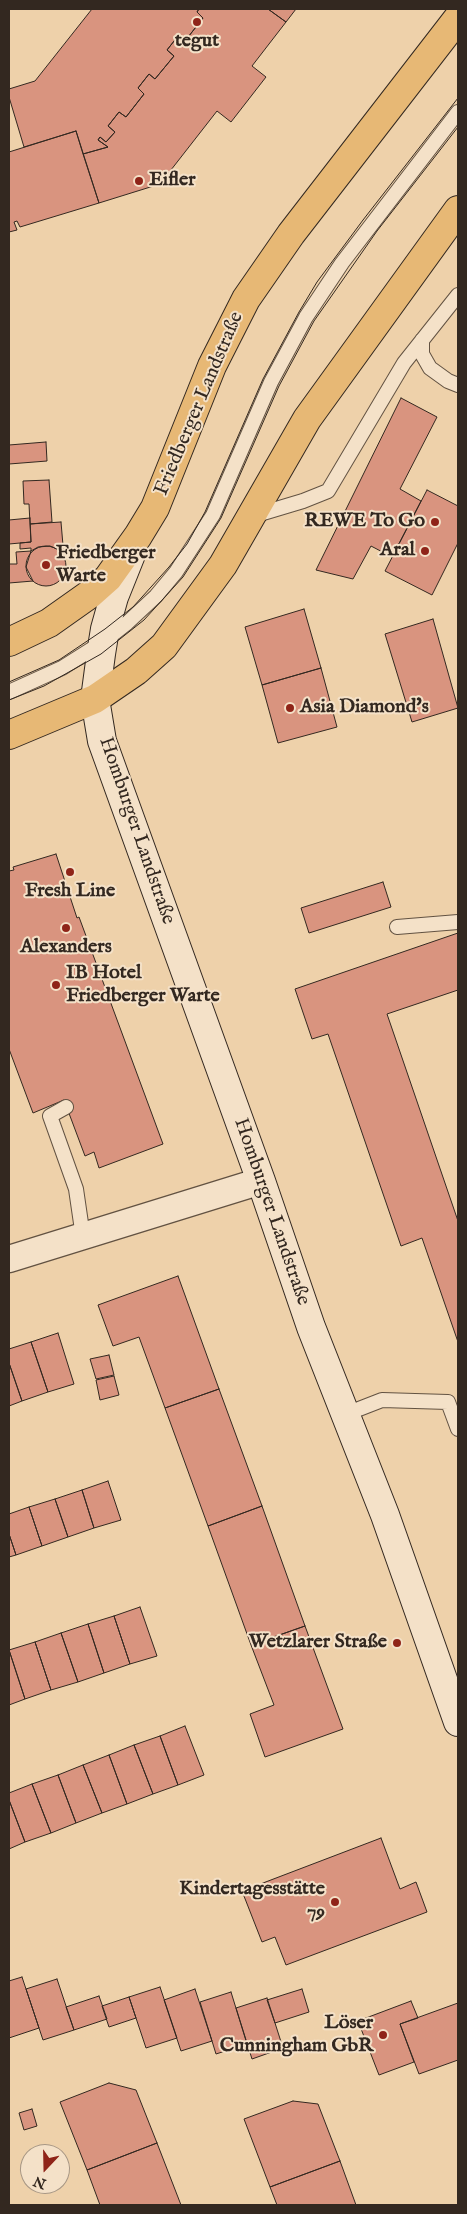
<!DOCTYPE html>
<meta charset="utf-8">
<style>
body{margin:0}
#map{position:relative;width:467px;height:2214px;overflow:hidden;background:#eed1aa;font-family:"IM FELL English",serif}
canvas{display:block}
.frame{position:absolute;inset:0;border:10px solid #332820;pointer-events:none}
.north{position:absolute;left:20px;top:2144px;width:50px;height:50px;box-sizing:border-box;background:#f4e1c8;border:1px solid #a79785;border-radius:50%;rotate:201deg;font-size:14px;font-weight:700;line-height:20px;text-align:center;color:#332820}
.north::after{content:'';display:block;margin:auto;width:18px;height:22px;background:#8f2418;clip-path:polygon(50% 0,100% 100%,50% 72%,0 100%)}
</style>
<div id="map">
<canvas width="467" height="2214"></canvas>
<div class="frame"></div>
<div class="north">N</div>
</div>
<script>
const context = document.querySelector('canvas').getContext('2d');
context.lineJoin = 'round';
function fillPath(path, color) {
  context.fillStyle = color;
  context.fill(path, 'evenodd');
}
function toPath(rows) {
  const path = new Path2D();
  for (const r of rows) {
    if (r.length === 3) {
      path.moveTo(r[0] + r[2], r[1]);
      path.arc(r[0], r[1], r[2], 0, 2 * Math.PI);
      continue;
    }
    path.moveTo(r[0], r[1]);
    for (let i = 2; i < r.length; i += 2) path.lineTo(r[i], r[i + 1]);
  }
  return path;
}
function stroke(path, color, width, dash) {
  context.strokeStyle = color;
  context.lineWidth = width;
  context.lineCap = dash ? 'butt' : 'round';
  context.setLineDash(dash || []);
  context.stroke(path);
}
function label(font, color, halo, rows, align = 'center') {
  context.font = font + ' "IM FELL English",serif';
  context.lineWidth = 4;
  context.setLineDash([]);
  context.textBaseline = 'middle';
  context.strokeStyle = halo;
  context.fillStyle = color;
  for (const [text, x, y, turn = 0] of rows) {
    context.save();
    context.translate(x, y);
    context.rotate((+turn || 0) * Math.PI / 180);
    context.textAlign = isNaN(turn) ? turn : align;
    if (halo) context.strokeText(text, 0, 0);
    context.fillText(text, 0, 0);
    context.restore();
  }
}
const building = toPath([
 [92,9,199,9,197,12,203,18,185,41,178,36,167,50,174,56,155,79,149,74,138,88,144,94,126,117,119,112,108,126,115,132,106,142,100,137,98,140,108,147,83,154,76,131,24,147,9,97,9,89,35,81,92,9],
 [199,9,268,9,286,22,252,66,266,77,231,122,217,111,160,184,99,203,83,154,108,147,98,140,100,137,106,142,115,132,108,126,119,112,126,117,144,94,138,88,149,74,155,79,174,56,167,50,178,36,185,41,203,18,197,12,199,9],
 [268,9,296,9,286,22,268,9],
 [76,131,99,203,20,227,17,221,14,222,17,230,9,232,9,152,76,131],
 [401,398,437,417,400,489,421,501,392,557,371,546,353,579,316,570,401,398],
 [46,442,47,461,9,464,9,445,46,442],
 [49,480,52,522,30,524,29,504,24,504,23,481,49,480],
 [427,490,458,506,458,543,432,595,385,571,427,490],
 [30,518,31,542,9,544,9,520,30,518],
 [61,522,64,557,57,549,50,546,38,547,31,551,31,548,20,549,20,543,31,542,30,524,61,522],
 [46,566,20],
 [31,551,26,567,33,581,9,583,9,564,17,564,16,552,31,551],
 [304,609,321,668,262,685,245,627,304,609],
 [433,619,458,708,412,722,385,634,433,619],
 [321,668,337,727,278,743,262,685,321,668],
 [56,854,77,918,79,917,163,1144,99,1168,94,1152,85,1156,64,1100,33,1113,9,1049,9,871,14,870,13,867,56,854],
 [383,882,391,907,309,933,301,908,383,882],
 [458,933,458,990,387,1014,458,1221,458,1342,422,1238,401,1246,328,1034,312,1039,295,989,458,933],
 [178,1276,219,1389,165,1408,139,1337,113,1346,98,1305,178,1276],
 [58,1333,74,1384,48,1392,31,1342,58,1333],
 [31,1342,48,1392,22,1401,9,1363,9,1349,31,1342],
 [109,1355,114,1375,96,1379,90,1359,109,1355],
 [9,1363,22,1401,9,1406,9,1363],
 [114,1376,119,1395,100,1400,96,1380,114,1376],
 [219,1389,262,1506,208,1526,165,1408,219,1389],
 [108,1481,121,1520,94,1528,82,1490,108,1481],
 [82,1490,94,1528,68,1537,55,1499,82,1490],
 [55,1499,68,1537,42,1546,29,1507,55,1499],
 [262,1506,305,1626,251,1645,208,1526,262,1506],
 [29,1507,42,1546,16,1555,9,1534,9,1514,29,1507],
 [9,1534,16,1555,9,1557,9,1534],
 [140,1607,157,1656,130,1664,114,1616,140,1607],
 [114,1616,130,1664,104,1673,88,1624,114,1616],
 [88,1624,104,1673,78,1682,61,1633,88,1624],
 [305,1626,343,1729,265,1757,250,1714,274,1705,251,1645,305,1626],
 [61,1633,78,1682,51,1690,35,1642,61,1633],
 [35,1642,51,1690,25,1699,9,1650,35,1642],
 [9,1650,25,1699,9,1705,9,1650],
 [185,1726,204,1775,178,1785,160,1736,185,1726],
 [160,1736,178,1785,153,1794,134,1745,160,1736],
 [134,1745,153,1794,127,1804,109,1755,134,1745],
 [109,1755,127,1804,102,1813,83,1765,109,1755],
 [83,1765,102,1813,76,1823,58,1775,83,1765],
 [58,1775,76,1823,51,1833,32,1784,58,1775],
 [32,1784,51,1833,25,1842,9,1800,9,1793,32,1784],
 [9,1800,25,1842,9,1849,9,1800],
 [381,1838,400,1889,416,1882,427,1912,286,1965,275,1937,262,1942,242,1891,381,1838],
 [22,1977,39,2028,9,2038,9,1981,22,1977],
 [57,1979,74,2030,43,2040,26,1989,57,1979],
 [160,1987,177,2038,146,2048,129,1997,160,1987],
 [195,1989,212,2041,181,2051,164,2000,195,1989],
 [302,1989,309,2012,275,2023,267,2000,302,1989],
 [231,1992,247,2044,216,2054,200,2002,231,1992],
 [99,1996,107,2019,74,2030,66,2007,99,1996],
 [129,1997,136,2018,109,2027,102,2006,129,1997],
 [267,1998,283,2048,252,2059,236,2008,267,1998],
 [411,2001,418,2018,400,2024,414,2062,379,2075,358,2021,411,2001],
 [458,2003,458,2060,419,2074,400,2024,458,2003],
 [109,2083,136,2090,157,2143,87,2170,60,2102,109,2083],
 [293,2101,318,2104,340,2161,270,2187,244,2119,293,2101],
 [32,2109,37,2126,24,2130,19,2113,32,2109],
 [157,2143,181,2205,100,2205,87,2170,157,2143],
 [340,2161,356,2205,277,2205,270,2187,340,2161]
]);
fillPath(building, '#d9947f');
stroke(building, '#332820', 1);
const lane = toPath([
 [422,340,422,354,430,368,448,381,458,385],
 [253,516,303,501,328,491,404,363,458,295],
 [9,692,62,668,103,642,127,623,156,596,176,572,213,515,271,382,306,317,342,263,458,112],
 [397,927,458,922],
 [66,1107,50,1116,76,1189,83,1237],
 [346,1414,382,1400,448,1402,458,1429]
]);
const street = toPath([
 [9,1259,261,1181]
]);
const secondary = toPath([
 [132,552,114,597,105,629,101,654,95,699,102,741,261,1181,311,1327,385,1515,458,1722]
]);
const primary = toPath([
 [9,642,49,623,90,594,108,578,138,536,155,508,212,366,246,299,291,234,458,18],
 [9,735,95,699,136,671,164,646,223,565,307,419,458,210]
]);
stroke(lane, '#625242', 16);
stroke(street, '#625242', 29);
stroke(secondary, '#332820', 30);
stroke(primary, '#332820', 30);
stroke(lane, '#f4e1c8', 14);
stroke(street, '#f4e1c8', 26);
stroke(secondary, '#f4e1c8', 28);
stroke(primary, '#e7b875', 28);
stroke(toPath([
 [9,682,59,660,105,629,133,607,169,567,187,544,205,512,263,379,299,312,317,282,363,220,458,98],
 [9,700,44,686,101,654,144,620,183,577,221,518,279,386,314,321,377,231,458,127]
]), '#332820', 1);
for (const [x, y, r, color] of [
 [197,22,5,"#8f2418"],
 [139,181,5,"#8f2418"],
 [435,522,5,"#8f2418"],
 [425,551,5,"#8f2418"],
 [46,565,5,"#8f2418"],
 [290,708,5,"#8f2418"],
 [70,872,5,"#8f2418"],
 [66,928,5,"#8f2418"],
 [56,985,5,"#8f2418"],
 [397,1643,5,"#8f2418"],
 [335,1902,5,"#8f2418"],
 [383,2035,5,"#8f2418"]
]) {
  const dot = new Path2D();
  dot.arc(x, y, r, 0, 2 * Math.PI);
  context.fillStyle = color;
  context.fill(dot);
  stroke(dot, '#f4e1c8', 2);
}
label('bold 20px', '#332820', '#f4e1c8', [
 ["tegut",197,42,"center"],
 ["Eifler",149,181,"left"],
 ["REWE To Go",425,522],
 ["Aral",415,551],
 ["Friedberger",56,554,"left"],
 ["Warte",56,577,"left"],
 ["Asia Diamond's",300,708,"left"],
 ["Fresh Line",70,892,"center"],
 ["Alexanders",66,948,"center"],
 ["IB Hotel",66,974,"left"],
 ["Friedberger Warte",66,997,"left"],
 ["Wetzlarer Straße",387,1643],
 ["Kindertagesstätte",325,1890],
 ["79",325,1913],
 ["Löser",373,2024],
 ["Cunningham GbR",373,2047]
], 'right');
label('20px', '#332820', '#f4e1c8', [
 ["Friedberger Landstraße",200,404,-67],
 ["Homburger Landstraße",136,831,71],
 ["Homburger Landstraße",271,1212,71]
]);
</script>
